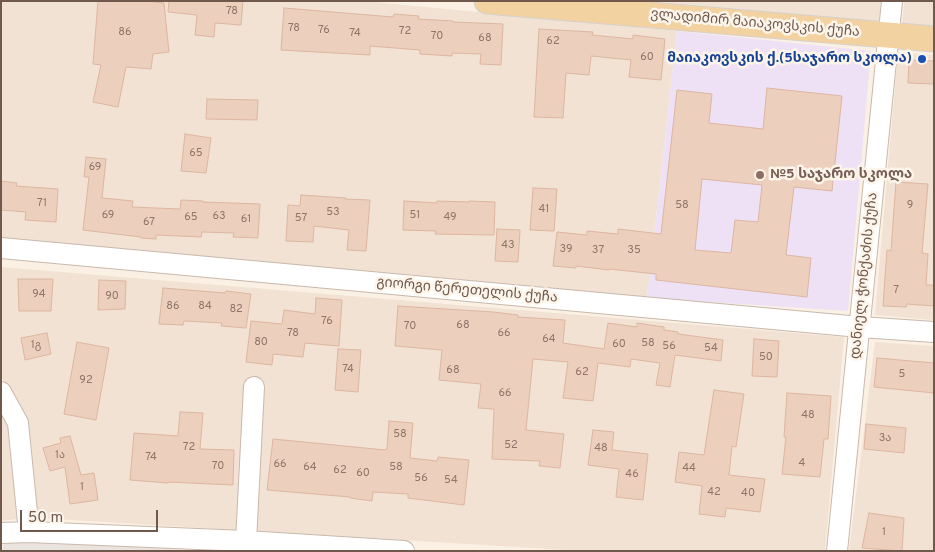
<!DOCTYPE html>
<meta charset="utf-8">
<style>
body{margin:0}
#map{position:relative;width:935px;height:552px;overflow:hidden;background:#faf1e4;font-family:Overpass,sans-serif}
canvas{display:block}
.frame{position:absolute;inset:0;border:2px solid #70584c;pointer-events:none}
.scale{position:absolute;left:20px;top:510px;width:138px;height:22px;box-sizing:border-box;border:2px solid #70584c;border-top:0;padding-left:6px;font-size:15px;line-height:18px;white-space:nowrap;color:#70584c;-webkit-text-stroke:4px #fdf5ea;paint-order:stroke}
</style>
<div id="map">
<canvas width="935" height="552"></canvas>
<div class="frame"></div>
<div class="scale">50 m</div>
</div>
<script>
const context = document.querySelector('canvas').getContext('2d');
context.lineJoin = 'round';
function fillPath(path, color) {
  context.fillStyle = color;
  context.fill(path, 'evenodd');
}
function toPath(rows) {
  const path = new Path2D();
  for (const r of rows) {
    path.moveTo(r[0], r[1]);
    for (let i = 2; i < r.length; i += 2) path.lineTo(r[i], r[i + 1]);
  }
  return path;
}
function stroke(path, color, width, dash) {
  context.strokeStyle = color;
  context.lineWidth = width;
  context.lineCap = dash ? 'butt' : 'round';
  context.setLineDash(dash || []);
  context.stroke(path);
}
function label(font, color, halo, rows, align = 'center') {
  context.font = font + ' Overpass,"Noto Sans Georgian",sans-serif';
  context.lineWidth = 5;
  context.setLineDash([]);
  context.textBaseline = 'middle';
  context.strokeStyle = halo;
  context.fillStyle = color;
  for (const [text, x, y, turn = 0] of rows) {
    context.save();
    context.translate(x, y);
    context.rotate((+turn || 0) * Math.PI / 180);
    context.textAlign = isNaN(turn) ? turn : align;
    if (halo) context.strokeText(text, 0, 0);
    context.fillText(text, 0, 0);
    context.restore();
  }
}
fillPath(toPath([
 [1,1,362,1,677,31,647,298,1,238],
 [651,1,881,1,879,22],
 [904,1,934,1,934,28,902,25],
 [898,52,934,55,934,320,875,315],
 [1,267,844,337,825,551,583,551,39,518,28,458,21,413,1,376],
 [875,342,934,346,934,551,849,551],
 [1,406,9,422,17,519,1,521]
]), '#f1e2d3');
fillPath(toPath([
 [3,539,202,551,3,551]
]), '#eae3de');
fillPath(toPath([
 [677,31,871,51,848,311,647,298]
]), '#eee1f6');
const building = toPath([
 [98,1,148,1,164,3,169,52,153,54,151,69,126,67,118,107,93,102,101,65,93,64,98,1],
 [169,1,243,1,241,25,215,23,214,37,195,35,197,15,168,12,169,1],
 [284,8,393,17,394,14,419,16,418,19,453,21,453,22,503,24,501,65,480,64,481,54,452,53,452,56,420,54,420,50,370,46,370,55,281,50,284,8],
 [539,29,593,32,592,35,633,39,633,35,665,39,661,80,629,77,631,60,591,56,589,75,566,73,563,118,534,117,539,29],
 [909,60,934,61,934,84,908,83,909,60],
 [767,88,842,96,832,191,794,187,786,255,811,258,807,297,656,280,656,274,609,269,609,270,576,266,576,268,553,266,557,232,587,235,587,231,618,234,618,229,661,234,677,90,712,94,709,123,763,129,767,88],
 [702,179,762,185,758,222,735,220,731,253,695,250,702,179],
 [207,99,258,100,257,120,206,119,207,99],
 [185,134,211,138,206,173,181,171,185,134],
 [86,157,106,159,102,198,133,201,132,207,180,209,181,200,203,201,203,202,260,204,258,238,233,237,234,233,202,232,201,237,156,235,156,239,141,238,141,237,83,230,89,177,84,177,86,157],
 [1,181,17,183,16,186,58,189,56,222,25,220,26,212,1,210,1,181],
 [896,182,928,184,922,253,928,254,926,285,934,285,934,306,907,304,906,307,883,306,887,250,891,251,896,182],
 [533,188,557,189,554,231,530,230,533,188],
 [301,195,346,198,345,199,370,200,366,251,347,250,349,230,314,226,313,242,286,241,288,205,300,206,301,195],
 [404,201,437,203,437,201,469,202,469,201,495,202,494,235,435,234,436,231,403,230,404,201],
 [497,229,520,230,518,262,495,261,497,229],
 [18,279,53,279,51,311,19,311,18,279],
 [99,280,126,281,125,309,98,310,99,280],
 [163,288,225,293,226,291,251,294,246,328,221,326,222,323,184,321,183,325,159,324,163,288],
 [316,298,342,300,339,346,305,343,303,357,273,354,272,365,246,362,251,321,282,324,284,310,315,314,316,298],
 [398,306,493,312,518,315,518,317,565,320,563,343,604,349,608,323,637,327,637,323,664,327,664,330,678,332,678,334,723,340,721,361,675,355,670,387,656,385,660,363,631,359,630,367,598,363,593,401,563,398,568,362,533,359,526,430,564,434,560,468,539,466,540,461,492,459,494,409,478,408,481,384,439,380,442,350,395,346,398,306],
 [47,333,51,354,25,360,21,338,47,333],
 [754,339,779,341,777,377,752,376,754,339],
 [77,342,109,348,96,420,64,414,77,342],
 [338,349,361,350,358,392,335,390,338,349],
 [877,358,934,363,934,393,874,387,877,358],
 [714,390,744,394,736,447,732,446,729,475,765,479,760,512,726,508,725,517,699,514,702,486,675,482,679,452,704,455,714,390],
 [787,393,831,396,828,439,824,439,820,477,782,474,786,437,784,437,787,393],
 [180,412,203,413,200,449,234,450,233,485,168,482,168,483,130,480,134,433,178,436,180,412],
 [389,421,413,423,410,458,437,461,438,457,469,460,464,505,408,498,408,494,373,492,372,501,350,498,350,497,267,490,273,439,385,450,386,449,387,449,389,421],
 [866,424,906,428,904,453,864,449,866,424],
 [593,430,614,432,612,450,648,454,643,500,616,497,619,469,588,465,593,430],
 [70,436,81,475,94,473,98,500,70,504,65,467,50,471,43,448,61,443,60,438,70,436],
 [869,513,904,518,902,551,862,548,869,513]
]);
fillPath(building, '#edcfbe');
stroke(building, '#deb6a0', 1);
const minor = toPath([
 [1,248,860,327,934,332],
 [1,392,18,423,29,532],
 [1,533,29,532,246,541,404,551],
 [246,541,254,387],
 [837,551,892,1]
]);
const major = toPath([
 [487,1,934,39]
]);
stroke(minor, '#cab8ac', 22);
stroke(major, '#d7d0cd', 27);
stroke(minor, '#fff', 20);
stroke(major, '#f3d2a2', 25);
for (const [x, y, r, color] of [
 [922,59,5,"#1a4fb4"],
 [760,175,5,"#8d6e63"]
]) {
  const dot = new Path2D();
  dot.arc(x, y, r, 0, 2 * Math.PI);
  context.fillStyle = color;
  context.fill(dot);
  stroke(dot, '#fdf5ea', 2);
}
label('11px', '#8f7668', null, [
 ["78",232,12],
 ["78",294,29],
 ["76",324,31],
 ["72",405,32],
 ["86",125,33],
 ["74",355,34],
 ["70",437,37],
 ["68",485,39],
 ["62",553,42],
 ["60",647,58],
 ["65",196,154],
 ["69",95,168],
 ["71",42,204],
 ["58",682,206],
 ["9",910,206],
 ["41",544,210],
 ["53",333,213],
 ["69",108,216],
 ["51",415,216],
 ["63",219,217],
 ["65",191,218],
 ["49",450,218],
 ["57",301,219],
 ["61",246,220],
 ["67",149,223],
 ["43",508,246],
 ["39",566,250],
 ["37",598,251],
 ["35",634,251],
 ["7",896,291],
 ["94",39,295],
 ["90",112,297],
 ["86",173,307],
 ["84",205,307],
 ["82",236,310],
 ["76",327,322],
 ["68",463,326],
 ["70",410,327],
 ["78",293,334],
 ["66",504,334],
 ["64",549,340],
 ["80",261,343],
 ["58",648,344],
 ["60",619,345],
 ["1გ",36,346],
 ["56",669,347],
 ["54",711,349],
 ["50",766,358],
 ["74",348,370],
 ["68",453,371],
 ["62",582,373],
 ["5",902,375],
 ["92",86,381],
 ["66",505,394],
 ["48",808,416],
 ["58",400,435],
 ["3ა",885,439],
 ["52",511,446],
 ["72",189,448],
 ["48",601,449],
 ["1ა",60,456],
 ["74",151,458],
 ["4",802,464],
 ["66",280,465],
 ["70",218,467],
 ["64",310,468],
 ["58",396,468],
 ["44",689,469],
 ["62",340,471],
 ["60",363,474],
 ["46",632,475],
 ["56",421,479],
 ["54",451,481],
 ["1",82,488],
 ["42",714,493],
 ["40",748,494],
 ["1",884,533]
]);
label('14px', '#70584c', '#fdf5ea', [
 ["ვლადიმირ მაიაკოვსკის ქუჩა",755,24,5],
 ["დანიელ ჭონქაძის ქუჩა",865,276,-84],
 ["გიორგი წერეთელის ქუჩა",467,291,5]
]);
label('bold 14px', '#164399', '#fdf5ea', [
 ["მაიაკოვსკის ქ.(5საჯარო სკოლა)",912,59]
], 'right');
label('bold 14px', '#785e54', '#fdf5ea', [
 ["№5 საჯარო სკოლა",770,175]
], 'left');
</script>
